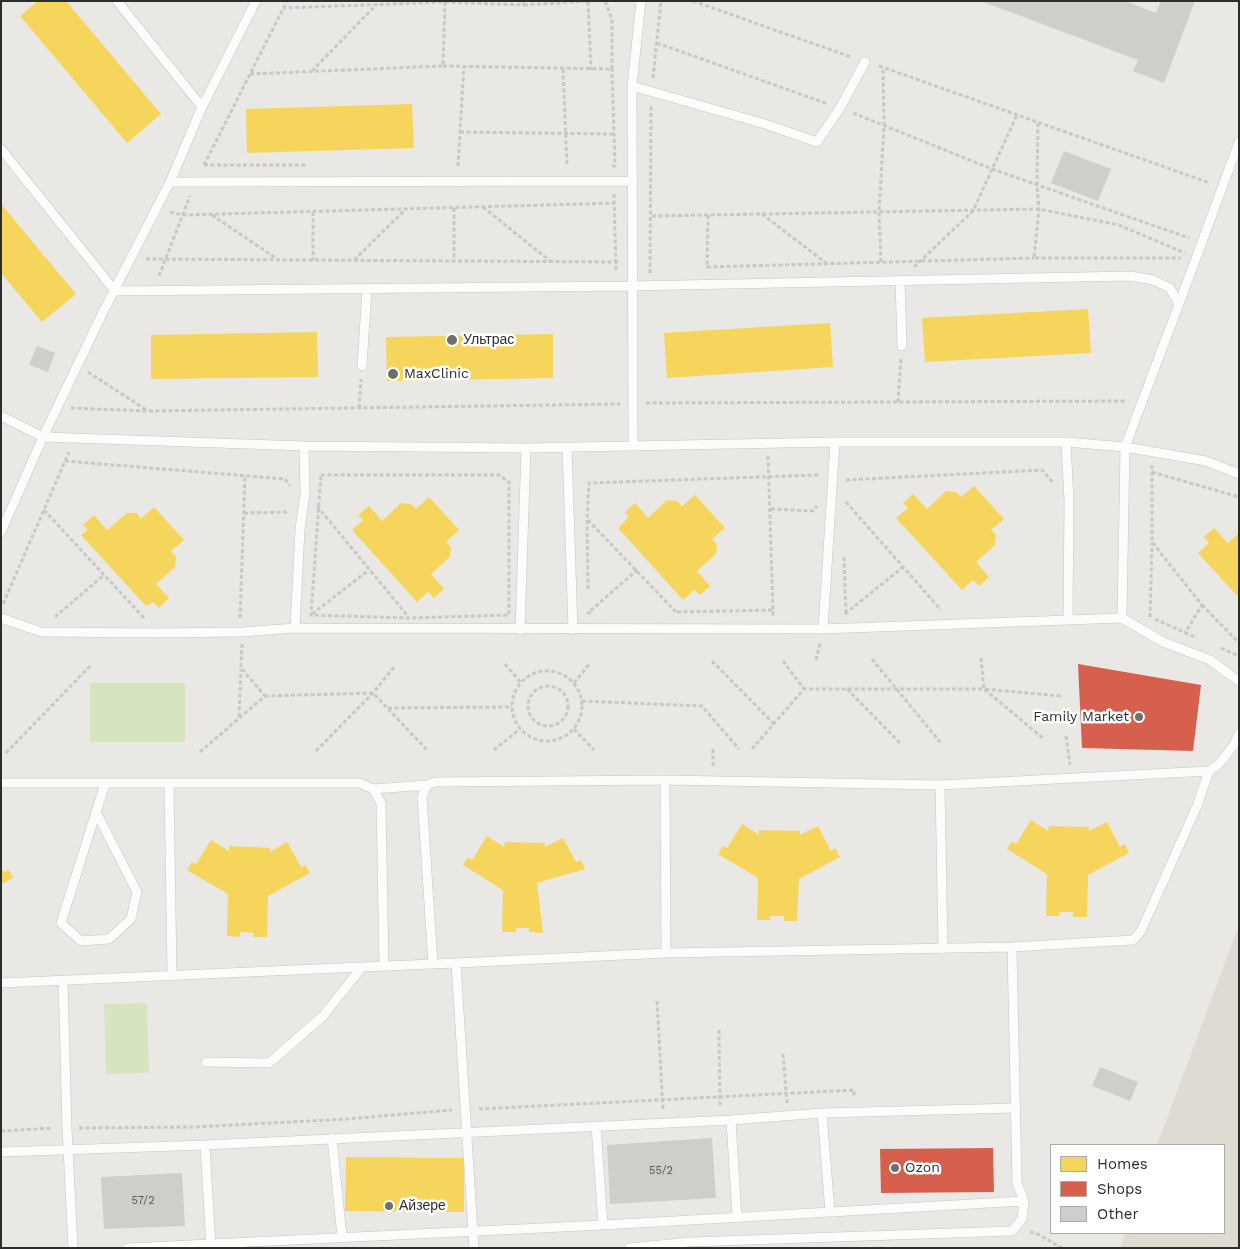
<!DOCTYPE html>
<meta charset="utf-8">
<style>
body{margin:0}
#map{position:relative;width:1240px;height:1249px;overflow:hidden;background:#eae8e5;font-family:"Work Sans",sans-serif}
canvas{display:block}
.frame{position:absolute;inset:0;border:2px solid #2d2d2d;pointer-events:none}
.legend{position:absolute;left:1050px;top:1144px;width:175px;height:90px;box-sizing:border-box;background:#fff;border:1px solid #ababab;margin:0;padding:6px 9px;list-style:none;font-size:15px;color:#2d2d2d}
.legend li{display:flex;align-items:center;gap:10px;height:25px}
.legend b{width:25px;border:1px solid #ababab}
</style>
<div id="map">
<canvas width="1240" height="1249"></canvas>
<div class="frame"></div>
<ul class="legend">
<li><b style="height:14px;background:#f6d55c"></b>Homes</li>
<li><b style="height:14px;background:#d6604d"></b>Shops</li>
<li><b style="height:14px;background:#cfcecb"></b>Other</li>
</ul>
</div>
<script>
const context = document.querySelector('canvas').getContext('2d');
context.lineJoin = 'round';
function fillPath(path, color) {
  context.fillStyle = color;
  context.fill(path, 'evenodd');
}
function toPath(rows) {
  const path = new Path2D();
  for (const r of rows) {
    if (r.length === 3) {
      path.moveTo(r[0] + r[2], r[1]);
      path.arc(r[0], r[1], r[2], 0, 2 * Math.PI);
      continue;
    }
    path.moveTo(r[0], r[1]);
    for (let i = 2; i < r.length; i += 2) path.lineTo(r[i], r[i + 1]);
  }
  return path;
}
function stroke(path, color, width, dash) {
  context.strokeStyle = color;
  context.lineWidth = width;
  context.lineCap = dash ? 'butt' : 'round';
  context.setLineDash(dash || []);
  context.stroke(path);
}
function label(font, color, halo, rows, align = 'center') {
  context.font = font + ' "Work Sans",sans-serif';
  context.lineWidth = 5;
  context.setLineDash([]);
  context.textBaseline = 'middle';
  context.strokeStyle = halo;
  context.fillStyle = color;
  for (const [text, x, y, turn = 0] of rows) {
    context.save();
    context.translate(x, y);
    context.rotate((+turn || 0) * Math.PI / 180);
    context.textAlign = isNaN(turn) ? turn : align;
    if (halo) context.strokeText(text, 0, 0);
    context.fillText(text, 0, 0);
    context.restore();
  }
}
fillPath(toPath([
 [1239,925,1239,1248,1120,1248,1125,1233,1224,1233,1224,1145,1157,1145]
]), '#e0dbd2');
fillPath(toPath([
 [90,683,185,683,185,742,90,742],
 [147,1003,149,1073,106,1074,104,1004]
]), '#d6e5c0');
fillPath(toPath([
 [38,1,66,1,161,114,127,143,20,16],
 [412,104,414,148,247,153,246,109],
 [1,204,76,294,42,322,1,273],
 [1088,309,1091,353,925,362,922,318],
 [830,323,833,367,667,378,664,333],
 [317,332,318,377,151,379,151,335],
 [553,334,553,378,387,381,386,337],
 [974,486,1004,519,991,530,996,535,995,545,976,562,989,577,979,586,973,580,962,590,896,518,908,508,903,503,913,494,927,509,946,491,956,492,961,497],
 [695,495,725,528,712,539,717,544,716,554,697,571,710,586,700,595,694,590,683,600,618,528,629,517,625,512,635,503,648,518,667,500,677,501,682,506],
 [429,497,459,530,446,542,451,547,450,557,431,574,444,589,434,598,428,592,417,602,352,530,363,520,358,515,369,506,382,521,401,503,411,504,416,509],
 [154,507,184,540,171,551,176,557,175,567,156,584,169,598,159,608,153,602,146,606,81,535,88,530,83,525,94,515,107,530,127,513,137,513,141,519],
 [1214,528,1228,543,1239,533,1239,598,1198,553,1209,543,1204,537],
 [1031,820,1048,831,1049,826,1089,827,1089,831,1107,822,1120,847,1125,844,1129,853,1088,875,1087,917,1073,917,1073,912,1060,912,1059,916,1046,916,1047,874,1007,849,1012,841,1016,844],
 [742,824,759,835,759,830,800,831,800,835,818,826,831,851,835,848,840,857,799,879,797,921,784,921,784,916,770,916,770,920,757,920,758,878,718,854,723,846,727,848],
 [487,836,504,847,505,842,545,843,545,847,563,838,576,862,581,860,585,869,537,883,543,933,529,932,529,928,516,928,516,932,502,932,503,890,463,865,468,857,472,860],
 [211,840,229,851,229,846,270,848,270,852,287,842,301,867,305,865,310,873,268,896,267,937,253,937,254,933,240,932,240,937,227,936,228,894,187,870,192,862,196,864],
 [1,866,4,872,9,870,13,878,1,884],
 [346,1157,464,1158,464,1212,345,1211]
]), '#f6d55c');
fillPath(toPath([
 [1078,664,1201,685,1193,751,1082,748],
 [993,1148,994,1192,881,1193,880,1149]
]), '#d6604d');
fillPath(toPath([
 [981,1,1125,1,1156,13,1161,1,1195,1,1164,83,1133,71,1138,60],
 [1064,151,1111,169,1098,201,1051,183],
 [37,346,55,353,48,372,29,365],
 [1100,1067,1138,1082,1130,1101,1092,1086],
 [712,1138,716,1198,610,1204,607,1145],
 [182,1173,185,1226,104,1229,101,1177]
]), '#cfcecb');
const service = toPath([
 [117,1,202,107],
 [632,86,765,124,817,142,840,108,865,62],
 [1,149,115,291,631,286,1130,276,1153,280,1170,288,1179,304,1125,447,1122,618],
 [170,182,633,181],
 [900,280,902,346],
 [1179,304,1239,142],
 [362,366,367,289],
 [1,416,43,437,304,446],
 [1066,442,1125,447,1206,461,1239,474],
 [633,446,632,86,641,1],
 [567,447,573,630],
 [1,532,43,437,103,312,170,182,202,107,256,1],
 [1,618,41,632,157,633,242,632,295,628,823,629,1122,618,1163,642,1210,660,1239,681],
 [295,628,300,529,305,494,304,446,526,448,835,442,1066,442,1069,501,1068,618],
 [823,629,835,442],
 [520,630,526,448],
 [1209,771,1219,764,1234,745,1239,733],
 [1,783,360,783,373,789,381,803,384,966],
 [169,784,172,974],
 [940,785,943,949],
 [373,789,427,785],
 [96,812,137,892,131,919,109,939,81,941,61,923,96,812,105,784],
 [433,964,422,797,427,785,436,782,665,780,666,953],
 [63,980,67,1128,73,1248],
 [1,983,362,967],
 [206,1062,269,1063,323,1016,362,967,456,963],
 [822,1113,830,1212],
 [731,1120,737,1217],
 [596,1126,603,1225],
 [332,1138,342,1237],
 [205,1145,211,1248],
 [1,1152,205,1145,731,1120,822,1113,1016,1108],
 [127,1248,603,1225,1024,1201,1017,1183,1012,947],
 [474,1248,456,963,666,953,1012,947,1133,940,1141,931,1197,806,1209,771,940,785,665,780],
 [629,1248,690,1242,1012,1231,1022,1219,1024,1201]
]);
stroke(service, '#c4c4c4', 10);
stroke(toPath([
 [693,1,851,57],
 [445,2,524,5,523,1],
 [524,5,588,1,591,70],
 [657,43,828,104],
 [443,66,612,69,612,19,605,1],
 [879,66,1210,183],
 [563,69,567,166],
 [312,71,377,4],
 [250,74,443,66,445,2,283,8],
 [653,78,661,1],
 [853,113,992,169,1189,238],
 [1038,123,1037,185,1039,209,1034,258,1181,258],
 [460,132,613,134],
 [204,165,308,165],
 [204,165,287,1],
 [458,166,464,65],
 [612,166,615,166,612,69],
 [614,194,616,270],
 [483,207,550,261],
 [454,208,454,261],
 [170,212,183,215,618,203],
 [313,212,313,260],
 [762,214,826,263],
 [212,215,277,259],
 [708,215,707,267,1034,258],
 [652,216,1039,209,1119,225,1185,253],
 [146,259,620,262],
 [354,260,406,209],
 [881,262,879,213,884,126,883,68],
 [914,267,973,211,1017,115],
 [650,273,651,106],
 [159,276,190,196],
 [88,372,148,411],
 [898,402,901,358],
 [646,403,1127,401],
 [71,408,148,411,620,404],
 [359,408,361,379],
 [768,456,773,610],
 [65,461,285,479,290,486],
 [1152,465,1152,542,1202,605,1185,633],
 [1152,472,1239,497],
 [321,475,499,475,509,482,509,615,409,618,311,615,321,475],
 [846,480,1042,470,1053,483],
 [846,502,941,610],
 [317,506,407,615],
 [771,509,813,511,817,506],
 [44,510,144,618],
 [244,513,286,512,288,510],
 [587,520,588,589],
 [844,557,846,615],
 [3,604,69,452],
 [1202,605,1239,643],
 [676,612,587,519,589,483,817,475,819,478],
 [677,612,773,610,773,616],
 [591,613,588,613,637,570],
 [312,614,369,570],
 [845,614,903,567],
 [55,617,104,575],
 [1150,617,1152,543],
 [240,618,245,475],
 [1155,619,1197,638],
 [1221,648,1239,656],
 [981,658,984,689,1061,696],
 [872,659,940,742],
 [816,660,820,643],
 [712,661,774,724],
 [783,661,804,689],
 [505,664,521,683],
 [547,706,35],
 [574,683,590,663],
 [548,706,20],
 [847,689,900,743],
 [265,696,373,693,428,751],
 [582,701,702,706,739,749],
 [388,708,512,707],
 [239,717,241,669],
 [574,729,594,750],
 [1066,736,1070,765],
 [713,749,713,768],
 [752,749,804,689,984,689,1044,739],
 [494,750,520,729],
 [316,751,373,693,395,666],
 [200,752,265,696,241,668,242,644],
 [6,753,90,666],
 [657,1001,663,1110],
 [719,1030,720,1107],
 [783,1054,787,1103],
 [479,1109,854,1090,854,1098],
 [79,1128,194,1127,347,1119,452,1110],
 [1,1131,53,1128],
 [1030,1232,1036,1233,1062,1248]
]), '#c8c8c8', 3, [4, 2.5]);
stroke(service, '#fcfcfb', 9);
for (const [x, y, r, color] of [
 [452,340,6,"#6f6e6d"],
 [393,374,6,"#6f6e6d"],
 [1139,717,5,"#6f6e6d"],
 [895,1168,5,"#6f6e6d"],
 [389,1206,5,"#6f6e6d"]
]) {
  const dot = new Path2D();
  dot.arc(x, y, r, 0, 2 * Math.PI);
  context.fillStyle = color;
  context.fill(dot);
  stroke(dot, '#fff', 2);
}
label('11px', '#575756', null, [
 ["55/2",661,1171],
 ["57/2",143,1201]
]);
label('14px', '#2d2d2d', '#fff', [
 ["Ультрас",463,340],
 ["MaxClinic",404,374],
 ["Family Market",1129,717,"right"],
 ["Ozon",905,1168],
 ["Айзере",399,1206]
], 'left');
</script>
